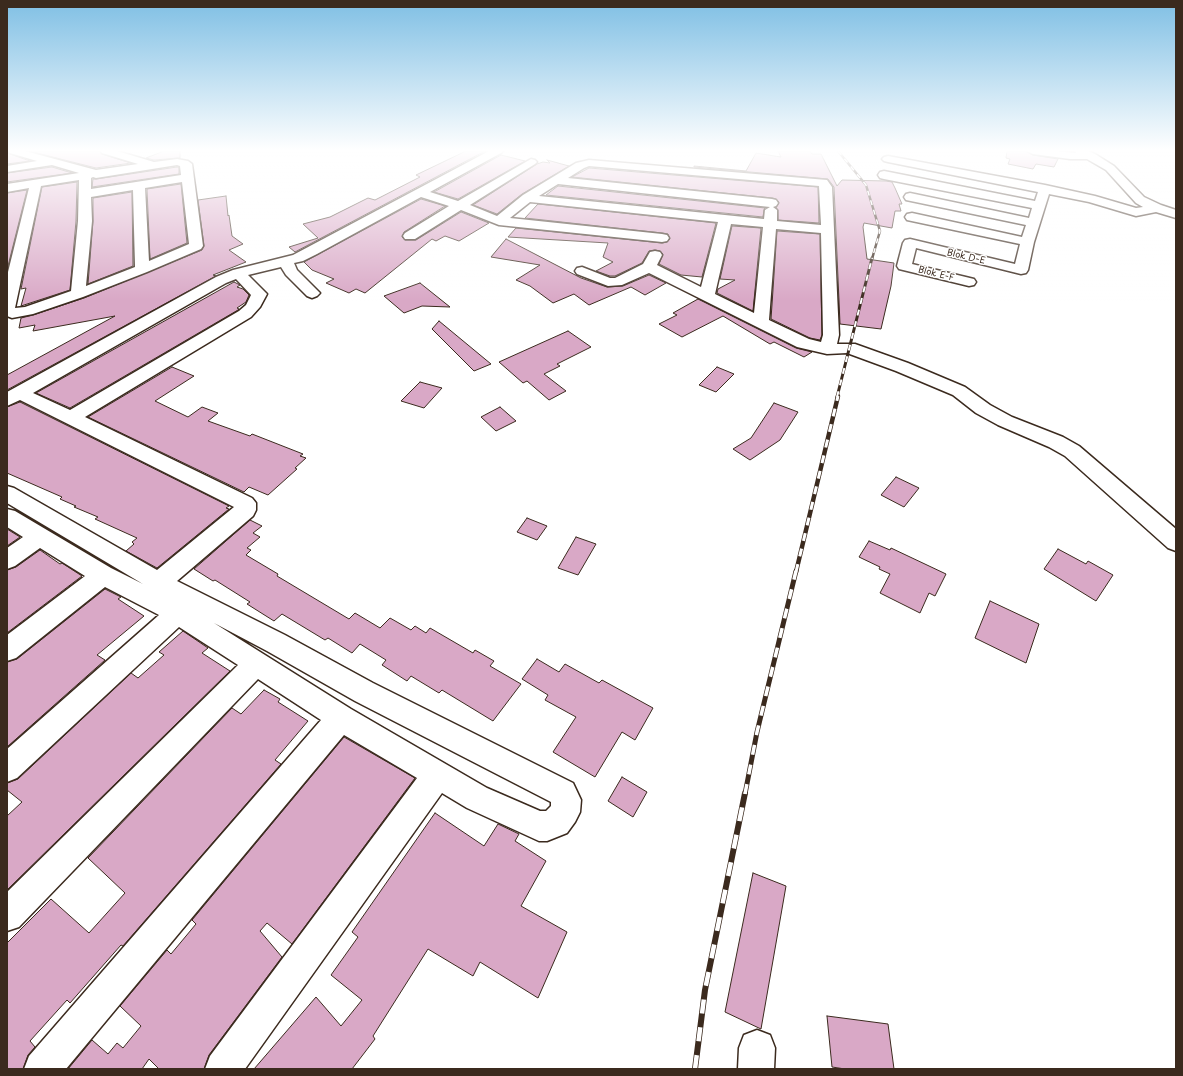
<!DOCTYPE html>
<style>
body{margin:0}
#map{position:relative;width:1183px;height:1076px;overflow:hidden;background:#fff;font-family:"Playpen Sans",sans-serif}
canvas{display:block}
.frame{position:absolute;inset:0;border:8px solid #3b2a1e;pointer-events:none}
</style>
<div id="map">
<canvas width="1183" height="1076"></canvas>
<div class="frame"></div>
</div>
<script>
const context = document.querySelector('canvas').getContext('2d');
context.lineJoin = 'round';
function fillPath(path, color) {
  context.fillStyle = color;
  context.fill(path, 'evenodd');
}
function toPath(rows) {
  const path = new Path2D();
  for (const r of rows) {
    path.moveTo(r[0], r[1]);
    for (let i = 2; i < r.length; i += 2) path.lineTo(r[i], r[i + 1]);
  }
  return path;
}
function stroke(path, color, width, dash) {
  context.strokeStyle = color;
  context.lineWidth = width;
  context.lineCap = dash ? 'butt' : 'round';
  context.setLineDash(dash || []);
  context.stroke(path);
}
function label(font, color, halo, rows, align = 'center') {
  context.font = font + ' "Playpen Sans",sans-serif';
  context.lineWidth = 3;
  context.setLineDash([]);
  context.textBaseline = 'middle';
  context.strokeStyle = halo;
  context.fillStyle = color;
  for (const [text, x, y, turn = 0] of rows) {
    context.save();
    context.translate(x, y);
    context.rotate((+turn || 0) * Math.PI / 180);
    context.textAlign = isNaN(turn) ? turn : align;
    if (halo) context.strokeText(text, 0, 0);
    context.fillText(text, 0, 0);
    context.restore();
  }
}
const building = toPath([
 [29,151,100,151,102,154,131,163,96,168,29,151],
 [164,151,180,151,180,158,154,160,146,158,164,151],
 [466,151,485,151,295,252,289,247,318,238,303,224,330,217,368,198,375,200,420,177,416,175,466,151],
 [778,151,810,151,812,154,821,154,837,186,842,180,886,181,892,182,895,188,902,204,899,204,901,211,895,211,892,228,864,223,863,227,867,259,894,263,891,286,881,329,840,324,834,187,828,179,694,167,694,166,746,171,756,153,781,157,778,151],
 [1007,151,1026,151,1033,155,1058,159,1054,167,1036,164,1033,169,1008,164,1010,159,1006,158,1007,151],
 [7,152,10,154,30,161,7,164,7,152],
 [501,155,525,161,458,199,434,192,501,155],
 [547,160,569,166,522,194,497,214,473,205,537,164,543,162,550,163,547,160],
 [52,167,72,173,7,182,7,173,52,167],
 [177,167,179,167,179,174,92,187,93,179,96,179,177,167],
 [589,168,818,187,819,223,778,220,778,210,776,208,779,202,776,199,772,198,572,177,589,168],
 [77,182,76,221,70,290,21,306,26,288,21,289,42,187,77,182],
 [181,184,187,243,150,259,147,189,181,184],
 [558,186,765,208,764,210,763,217,546,195,558,186],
 [27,190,7,270,7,193,27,190],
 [132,192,133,266,88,284,93,221,93,198,132,192],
 [226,196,228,216,229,215,232,236,243,244,229,250,246,262,213,275,216,276,7,390,7,375,115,316,33,331,35,325,19,328,21,318,33,315,84,298,202,250,204,246,198,200,226,196],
 [421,199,445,206,404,232,402,237,405,240,416,240,461,212,489,223,459,241,445,236,436,241,432,239,365,293,356,289,349,293,326,283,334,279,312,270,304,262,421,199],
 [538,204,716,223,702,277,681,275,659,264,663,254,660,251,655,250,649,251,642,263,615,276,610,276,596,271,613,262,603,257,608,243,508,237,516,228,662,243,667,242,670,239,668,234,662,233,525,218,538,204],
 [732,226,761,228,753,311,717,293,718,289,735,280,720,279,732,226],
 [777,231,820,234,822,335,820,340,810,338,771,319,777,231],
 [506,239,581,278,607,287,623,286,649,275,666,283,645,295,631,287,589,305,574,294,553,303,530,286,516,280,540,265,491,257,506,239],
 [234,282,240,285,237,287,243,289,249,295,246,302,237,308,239,309,238,310,70,408,36,393,234,282],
 [420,283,450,307,422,306,404,313,384,296,420,283],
 [698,299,796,348,812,352,804,357,774,342,770,344,723,316,682,337,659,324,677,315,673,313,698,299],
 [439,321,491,364,474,371,432,329,439,321],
 [568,331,591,347,557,364,560,366,544,374,566,391,549,400,527,381,523,383,499,362,568,331],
 [172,367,194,376,155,401,188,417,202,407,218,413,208,421,250,436,252,434,303,454,300,456,306,458,295,468,297,469,268,495,249,487,244,492,88,417,172,367],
 [717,367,734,374,716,392,699,385,717,367],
 [420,382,442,388,424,408,401,401,420,382],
 [20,402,229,506,226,508,229,509,157,568,126,551,134,544,132,542,137,538,95,519,98,517,74,507,76,506,60,499,62,497,7,473,7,407,20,402],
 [774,403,798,412,780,440,750,460,733,449,751,438,774,403],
 [500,407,516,421,496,431,481,417,500,407],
 [896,477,919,488,904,507,881,495,896,477],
 [527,518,547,526,537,540,517,532,527,518],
 [250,520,262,526,253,533,260,537,247,548,251,550,246,555,278,574,277,576,349,619,355,613,380,628,390,618,411,630,415,626,426,633,430,628,473,653,475,650,494,661,490,666,521,684,493,721,442,690,439,693,411,676,407,681,382,665,386,660,360,644,352,653,328,638,325,640,282,614,274,621,247,604,250,602,215,580,213,581,194,569,250,520],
 [7,529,20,537,7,546,7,529],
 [576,537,596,544,578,575,558,568,576,537],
 [869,541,890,550,891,548,946,574,935,596,929,593,920,613,880,593,890,574,879,569,880,567,859,557,869,541],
 [1058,549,1086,564,1088,561,1113,575,1096,601,1044,569,1058,549],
 [40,550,60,564,62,563,82,576,7,633,7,570,16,567,40,550],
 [105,589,121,597,118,599,144,616,97,655,105,660,7,747,7,662,17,659,105,589],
 [990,601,1039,624,1026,663,975,638,990,601],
 [183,631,208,648,202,653,230,671,7,890,7,816,22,802,7,790,7,783,18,779,131,673,138,678,164,655,159,652,183,631],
 [537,659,559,672,565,664,599,683,602,680,653,708,635,740,622,732,595,777,553,752,576,717,545,700,548,695,522,679,537,659],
 [264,690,280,699,278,702,308,721,275,760,281,764,123,946,121,945,70,1003,67,1000,30,1041,35,1047,28,1055,23,1069,7,1069,7,943,51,899,89,933,125,893,88,858,232,708,241,714,264,690],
 [344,737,415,778,292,944,267,923,260,931,282,957,209,1055,204,1069,159,1069,149,1059,142,1069,68,1069,92,1040,108,1054,117,1043,123,1048,141,1026,120,1006,167,950,171,954,196,924,192,920,344,737],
 [622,777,647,792,633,817,608,801,622,777],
 [435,813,484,846,498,824,519,834,515,841,546,861,521,906,567,932,538,998,480,962,473,976,428,949,373,1036,375,1039,352,1069,254,1069,316,997,341,1026,362,1000,331,975,358,937,352,932,435,813],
 [753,873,786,886,761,1029,725,1012,753,873],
 [827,1016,888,1024,894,1069,845,1069,832,1067,827,1016]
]);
fillPath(building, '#d9a8c6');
stroke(building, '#3b2a1e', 1);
const minor = toPath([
 [8,151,25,151,96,170,138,164,102,153,101,151,117,151,154,162,177,159,188,161,192,164,203,246,201,249,147,272,83,297,33,314,12,318,7,316,7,276,29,188,7,192,7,184,79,173,52,165,7,172,7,166,37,161,10,153,8,151],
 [177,165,180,166,181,175,91,189,91,178,93,177,96,178,177,165],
 [79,180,78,221,71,291,25,307,15,308,41,186,79,180],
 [182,182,189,244,149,261,145,188,182,182],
 [133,190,135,267,86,286,92,221,91,197,133,190],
 [489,151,503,151,501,153,430,192,458,201,531,159,535,160,537,162,535,164,470,205,497,216,523,195,576,163,589,160,827,180,832,187,839,335,837,344,855,344,908,363,965,387,990,405,1012,417,1063,437,1079,446,1176,529,1176,551,1168,548,1065,456,1049,447,998,425,976,413,953,395,896,371,847,353,827,354,797,347,649,273,622,285,608,286,577,274,575,271,577,268,582,267,610,278,615,278,643,264,650,252,655,251,660,252,662,255,657,265,701,287,718,222,530,202,510,218,662,234,667,235,669,238,667,241,662,242,499,225,461,210,415,239,405,239,403,236,405,233,449,206,421,197,317,254,303,261,294,263,297,270,320,293,317,296,312,298,307,296,286,275,281,267,248,275,267,294,260,307,251,317,85,417,252,498,256,503,256,510,253,516,177,581,285,635,373,683,573,783,581,800,580,812,575,822,567,833,547,841,539,841,467,808,442,793,245,1069,205,1069,210,1056,417,778,344,735,66,1069,24,1069,29,1056,321,720,258,679,19,927,7,931,7,892,238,665,179,627,17,778,7,782,7,749,159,615,105,587,16,658,7,661,7,635,85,576,40,548,15,566,7,569,7,548,23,537,7,527,7,509,15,511,111,568,143,584,7,503,7,486,14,488,157,570,234,507,20,400,7,406,7,392,216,277,233,270,293,255,489,151],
 [589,166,819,186,821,225,777,221,777,210,773,207,776,206,778,203,776,200,772,199,568,178,584,168,589,166],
 [558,184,770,207,765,210,764,219,539,196,558,184],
 [731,224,763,227,754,313,715,294,731,224],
 [776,229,821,233,823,335,821,342,809,339,769,320,776,229],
 [236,279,251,295,246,305,239,311,70,410,33,393,226,283,236,279],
 [214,623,267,651,355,701,551,802,551,806,546,811,540,811,487,788,351,709,214,623],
 [1027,151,1055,151,1076,153,1075,151,1088,151,1095,154,1114,166,1144,197,1161,205,1176,210,1176,218,1156,212,1136,216,1089,202,1049,194,1034,242,1028,270,1026,273,1021,274,916,248,912,264,974,279,976,282,974,285,969,286,899,269,897,266,903,243,905,240,910,239,1015,264,1020,244,907,220,905,217,907,214,912,213,1022,237,1026,225,906,200,904,197,906,194,910,193,1029,218,1032,208,884,179,880,178,878,175,880,172,884,171,1035,201,1038,192,888,162,884,161,882,159,884,157,888,156,1045,185,1095,196,1136,208,1143,207,1136,203,1106,170,1087,159,1070,159,1033,154,1027,151],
 [757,1030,770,1035,775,1048,774,1069,738,1069,739,1048,744,1035,757,1030]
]);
stroke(minor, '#3b2a1e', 3);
fillPath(minor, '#fff');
const railFar4 = toPath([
 [838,151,866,185,880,231,872,259]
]);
const railFar3 = toPath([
 [837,397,872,258]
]);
const railFar2 = toPath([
 [796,572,838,396]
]);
const railFar1 = toPath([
 [745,794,757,732,796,571]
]);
const rail = toPath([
 [695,1069,705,990,745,793]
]);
stroke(railFar4, '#3b2a1e', 2.5);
stroke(railFar3, '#3b2a1e', 3);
stroke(railFar2, '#3b2a1e', 4.5);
stroke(railFar1, '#3b2a1e', 5);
stroke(rail, '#3b2a1e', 6);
stroke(railFar4, '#fff', 1.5, [5]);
stroke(railFar3, '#fff', 2, [6]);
stroke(railFar2, '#fff', 3, [8]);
stroke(railFar1, '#fff', 3.5, [10]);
stroke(rail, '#fff', 4.5, [14]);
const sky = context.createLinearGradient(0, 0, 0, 301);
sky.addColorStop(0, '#7fbfe4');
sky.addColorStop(0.5, '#fff');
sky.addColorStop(1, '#ffffff00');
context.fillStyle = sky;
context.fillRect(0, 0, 1183, 301);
label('9px', '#3b2a1e', '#fff', [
 ["Blok D-E",966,257,13],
 ["Blok E-F",936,274,14]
]);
</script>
